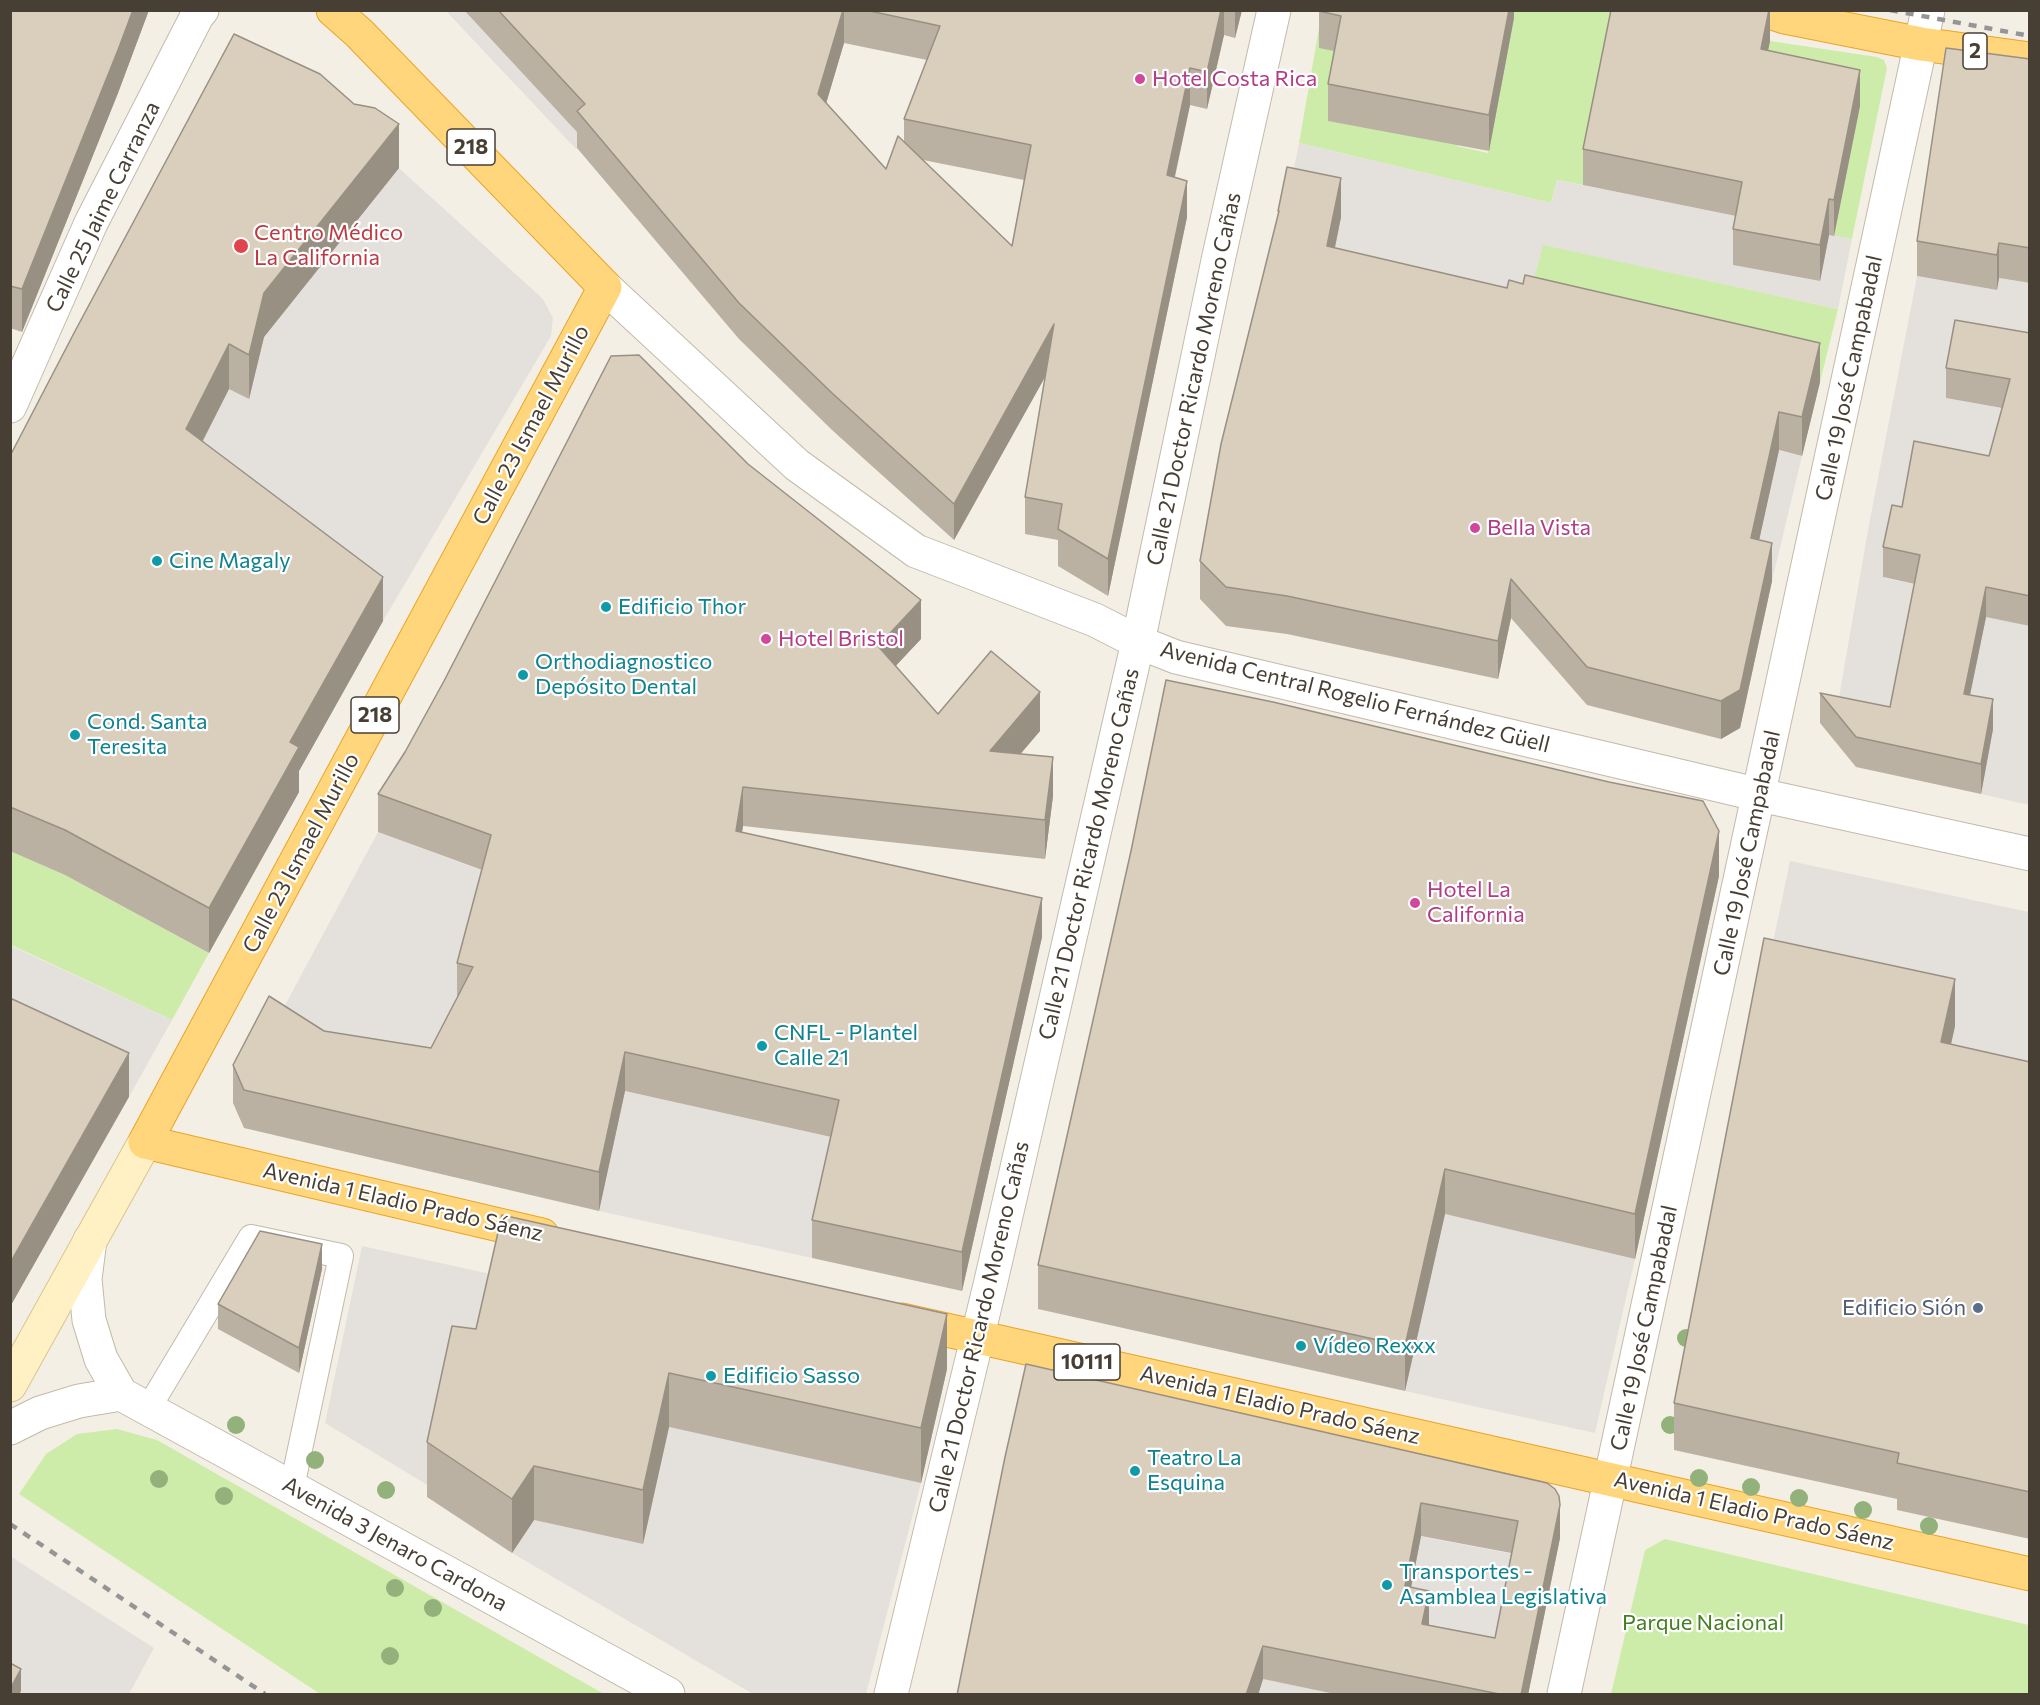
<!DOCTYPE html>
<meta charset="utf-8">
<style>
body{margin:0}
#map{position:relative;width:2040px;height:1705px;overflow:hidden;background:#f4efe5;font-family:Commissioner,sans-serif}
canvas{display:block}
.frame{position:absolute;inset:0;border:12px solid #473f34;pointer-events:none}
</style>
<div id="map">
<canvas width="2040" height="1705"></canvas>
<div class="frame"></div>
</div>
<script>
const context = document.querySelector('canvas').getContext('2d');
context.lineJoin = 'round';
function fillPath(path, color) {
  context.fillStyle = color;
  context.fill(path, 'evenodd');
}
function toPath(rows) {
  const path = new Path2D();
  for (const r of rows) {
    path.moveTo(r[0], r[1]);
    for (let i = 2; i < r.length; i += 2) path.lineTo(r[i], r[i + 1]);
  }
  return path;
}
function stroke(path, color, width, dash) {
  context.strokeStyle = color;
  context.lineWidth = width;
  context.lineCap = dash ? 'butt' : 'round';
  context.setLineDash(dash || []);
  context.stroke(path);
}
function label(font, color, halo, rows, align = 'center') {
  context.font = font + ' Commissioner,sans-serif';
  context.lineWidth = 4.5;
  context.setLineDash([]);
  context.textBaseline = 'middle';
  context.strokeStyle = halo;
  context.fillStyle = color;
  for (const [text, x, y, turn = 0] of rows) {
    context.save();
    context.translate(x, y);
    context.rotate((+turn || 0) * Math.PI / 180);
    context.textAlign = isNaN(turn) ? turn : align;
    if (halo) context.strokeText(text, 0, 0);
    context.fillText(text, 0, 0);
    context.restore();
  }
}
fillPath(toPath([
 [1606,10,1617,13,1583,185,1557,180,1551,203,1299,143,1322,11,1326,11,1341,52,1466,98,1457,146,1488,153,1514,18,1475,11],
 [1770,41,1877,57,1884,60,1887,68,1852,239,1834,236,1860,106,1761,85],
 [1542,244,1838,309,1820,382,1525,314],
 [11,851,65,875,209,953,172,1020,11,945],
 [117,1429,157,1440,604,1694,320,1694,19,1494,46,1454,77,1434],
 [1665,1539,2029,1625,2029,1694,1611,1694,1645,1550]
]), '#ceeca9');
fillPath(toPath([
 [446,11,464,11,630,105,576,149],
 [1299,143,1551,203,1557,180,1742,217,1734,265,1819,281,1815,232,1852,239,1838,309,1543,245,1523,322,1278,249],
 [399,168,543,299,553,318,551,336,383,621,186,473,229,389,253,383,264,337],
 [1917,276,1997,290,1999,278,2029,283,2029,363,1946,398,2029,413,1884,578,2019,605,2029,626,2029,805,1981,794,1964,724,1982,635,1926,744,1834,726,1868,530],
 [1692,430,1802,456,1772,581],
 [378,832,491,874,431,1086,269,1035],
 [1790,861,2029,912,2029,1109,1764,985],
 [11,946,172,1020,129,1097,11,1043],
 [625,1091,839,1139,812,1258,599,1211],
 [1445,1214,1635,1259,1595,1433,1405,1391],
 [362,1246,500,1276,429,1486,325,1423],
 [669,1427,921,1483,866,1694,753,1694,512,1553,534,1520,643,1544],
 [1320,1517,1518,1555,1495,1671,1422,1657],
 [10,1556,154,1648,129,1694,19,1694,21,1690,11,1684],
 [1263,1679,1340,1694,1258,1694]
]), '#e4e1dd');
const service = toPath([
 [148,1409,251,1237,341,1256,292,1487]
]);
const pedestrian = toPath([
 [605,287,797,465,916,551,1095,620,1138,642,1176,657,1760,795,2030,854]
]);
const minor = toPath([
 [10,406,91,223,197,16,202,10],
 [891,1694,991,1281,1138,642,1219,256,1274,10],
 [1564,1694,1928,10]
]);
const tertiary = toPath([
 [90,1240,85,1279,89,1320,101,1359,121,1394,668,1694],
 [10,1428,40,1413,79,1401,121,1394]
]);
const secondary = toPath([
 [10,1385,145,1142]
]);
const trunk = toPath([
 [333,10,359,33,605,287,145,1142,542,1235],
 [1763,10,1785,17,1921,44,2030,59],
 [902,1320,2030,1574]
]);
stroke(service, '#c3baa9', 26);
stroke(pedestrian, '#c3baa9', 35);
stroke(minor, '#c3baa9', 35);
stroke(tertiary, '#c3baa9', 35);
stroke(secondary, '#d8c590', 35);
stroke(trunk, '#eba427', 35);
stroke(service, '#fff', 24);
stroke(pedestrian, '#fff', 33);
stroke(minor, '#fff', 33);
stroke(tertiary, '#fff', 33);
stroke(secondary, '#fff1c3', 33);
stroke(trunk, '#ffd67b', 33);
stroke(toPath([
 [1890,10,2030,36],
 [10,1524,265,1694]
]), '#959595', 4.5, [8, 8]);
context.fillStyle = '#93b17a';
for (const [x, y] of [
 [1686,1338],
 [236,1425],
 [1670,1425],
 [315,1460],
 [1699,1478],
 [159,1479],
 [1751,1487],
 [386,1490],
 [224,1496],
 [1799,1498],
 [1863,1510],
 [1929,1526],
 [395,1588],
 [433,1608],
 [390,1656]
]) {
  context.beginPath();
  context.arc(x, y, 9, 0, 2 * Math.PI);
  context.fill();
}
fillPath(toPath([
 [10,10,149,10,118,93,22,332,10,328],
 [464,10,1242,10,1235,38,1224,35,1207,109,1190,105,1175,177,1187,217,1108,596,1058,566,1058,540,1025,534,1025,497,1045,377,954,540,832,430,739,339,577,148,577,132],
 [844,43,927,60,904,119,904,142,886,169,826,103],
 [923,160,1024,180,1012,246],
 [1514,10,1514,18,1489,151,1328,121,1328,84,1334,51,1319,48,1319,11],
 [1770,10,1770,41,1768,51,1860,106,1834,236,1829,235,1820,281,1733,265,1733,229,1736,216,1583,185,1583,149],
 [2030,59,2030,283,1999,278,1997,290,1917,276,1917,241],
 [354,104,399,168,264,337,249,399,229,389,203,441,383,621,299,771,299,792,209,953,65,875,10,851,10,456],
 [1278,211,1341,217,1335,248,1820,382,1802,456,1779,450,1759,540,1772,581,1740,728,1721,739,1587,705,1511,618,1498,679,1287,634,1226,626,1200,599,1200,561,1278,219],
 [2030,333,2030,626,1986,617,1970,695,1993,729,1981,794,1856,767,1820,723,1820,693,1890,707,1915,584,1883,577,1883,547,1902,507,1989,456,2002,408,1946,398,1946,368],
 [921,639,895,666,938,714,1040,731,1020,754,1053,796,1045,859,743,826,742,832,1042,937,962,1291,812,1258,812,1220,831,1137,625,1091,599,1211,244,1128,233,1103,233,1065,324,1031,431,1048,457,999,457,963,482,870,378,832,378,794],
 [1719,876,1635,1259,1445,1214,1405,1391,1038,1309,1038,1265],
 [1955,1026,1951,1044,2030,1062,2030,1539,1897,1510,1897,1499,1674,1450,1674,1403],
 [322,1269,299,1373,218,1329,218,1304],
 [476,1329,947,1369,921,1483,669,1427,643,1544,534,1520,512,1553,427,1497,427,1442],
 [1005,1457,1547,1483,1560,1538,1528,1695,1340,1695,1263,1679,1258,1695,957,1695],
 [1421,1536,1511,1553,1495,1638,1429,1625,1411,1587]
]), '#bbb1a2');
fillPath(toPath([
 [133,10,149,10,118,93,22,332,22,289],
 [843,10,844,10,844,43,818,131,818,94],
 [1221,10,1224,10,1224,35,1207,109,1207,72],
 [1235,10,1242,10,1235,38],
 [1509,10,1514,10,1514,18,1489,151,1489,115],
 [1769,10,1770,10,1770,41,1761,85,1761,49],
 [1190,68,1190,105,1167,212,1167,175],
 [1860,70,1860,106,1834,236,1834,200],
 [399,124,399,168,264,337,249,399,249,355,264,293],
 [1341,178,1341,217,1327,285,1327,246],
 [1187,181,1187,217,1108,596,1108,559],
 [1829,199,1829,235,1820,281,1820,245],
 [1999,243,1999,278,1997,290,1997,255],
 [1054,324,1054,361,954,540,954,504],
 [1820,343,1820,382,1802,456,1802,417],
 [229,344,229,389,186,473,186,429],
 [1779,412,1779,450,1751,577,1751,538],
 [1772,543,1772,581,1740,728,1721,739,1721,701],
 [383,577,383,621,299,771,299,792,209,953,209,908,290,742],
 [1511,579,1511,618,1498,679,1498,641],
 [1986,587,1986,617,1964,724,1964,694],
 [921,600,921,639,878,685,878,646],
 [1040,692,1040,731,990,790,990,751],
 [1993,699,1993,729,1981,794,1981,764],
 [1053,757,1053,796,1045,859,1045,820],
 [743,787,743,826,736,870,736,831],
 [1719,831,1719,876,1635,1259,1635,1214],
 [1042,898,1042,937,962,1291,962,1252],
 [1955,979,1955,1026,1941,1089,1941,1042],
 [625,1052,625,1091,599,1211,599,1172],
 [129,1053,129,1097,10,1307,10,1263],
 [1445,1169,1445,1214,1405,1391,1405,1346],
 [322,1244,322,1269,299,1373,299,1348],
 [947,1314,947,1369,921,1483,921,1428],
 [669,1373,669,1427,643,1544,643,1490],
 [534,1466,534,1520,512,1553,512,1499],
 [1421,1503,1421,1536,1405,1619,1405,1586],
 [1560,1505,1560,1538,1528,1695,1521,1695],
 [1429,1591,1429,1624,1422,1657,1422,1624],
 [1263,1646,1263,1679,1258,1695,1246,1695],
 [21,1669,21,1691,19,1695,10,1695,10,1689]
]), '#999084');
const building = toPath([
 [10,10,133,10,118,50,22,289,10,286,10,10],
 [498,10,843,10,818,94,886,169,898,136,1012,246,1031,145,904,119,940,26,865,10,1221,10,1207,72,1190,68,1167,175,1187,181,1108,559,1058,529,1062,504,1025,497,1054,324,954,504,832,393,739,303,577,111,585,104,498,10],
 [1319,10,1509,10,1489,115,1328,84,1341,16,1319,11,1319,10],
 [1611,10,1769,10,1761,49,1860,70,1834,200,1829,199,1820,245,1733,229,1742,182,1583,149,1611,10],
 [234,34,320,74,354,104,375,108,399,124,264,293,249,355,229,344,186,429,383,577,290,742,299,747,209,908,65,830,10,807,10,456,74,333,234,34],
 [1946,48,2030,59,2030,248,1999,243,1997,255,1917,241,1946,48],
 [1287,167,1341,178,1327,246,1507,288,1509,280,1523,284,1525,275,1820,343,1802,417,1779,412,1751,538,1772,543,1740,690,1721,701,1587,667,1511,579,1498,641,1287,596,1226,587,1200,561,1221,444,1279,211,1278,211,1287,167],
 [1955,320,2030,333,2030,596,1986,587,1964,694,1993,699,1981,764,1856,737,1820,693,1890,707,1920,555,1883,547,1892,505,1902,507,1914,441,1989,456,2010,379,1946,368,1955,320],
 [639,355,748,464,921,600,878,646,938,714,991,651,1040,692,990,751,1053,757,1045,820,743,787,736,831,1042,898,962,1252,812,1220,839,1100,625,1052,599,1172,244,1090,233,1065,269,996,324,1031,431,1048,473,967,457,963,491,835,378,794,405,752,444,681,611,356,639,355],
 [1166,680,1273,702,1609,782,1703,801,1719,831,1635,1214,1445,1169,1405,1346,1038,1265,1131,851,1166,680],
 [1764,938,1955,979,1941,1042,2030,1062,2030,1492,1897,1463,1899,1453,1674,1403,1764,938],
 [10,998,129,1053,10,1263,10,998],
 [502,1215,947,1314,921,1428,669,1373,643,1490,534,1466,512,1499,427,1442,452,1326,476,1329,502,1215],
 [260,1231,322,1244,299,1348,218,1304,260,1231],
 [1026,1364,1547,1483,1555,1489,1559,1496,1560,1505,1521,1695,1504,1695,1263,1646,1246,1695,957,1695,1005,1457,1026,1364],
 [1421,1503,1518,1521,1495,1638,1422,1624,1429,1591,1405,1586,1421,1503],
 [10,1663,21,1669,10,1689,10,1663]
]);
fillPath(building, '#dacebc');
stroke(building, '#999084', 1.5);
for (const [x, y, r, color] of [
 [1140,79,6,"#d1479c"],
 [241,246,8,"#e0444e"],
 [1475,528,6,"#d1479c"],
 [157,561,6,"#0f9aa8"],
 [606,607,6,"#0f9aa8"],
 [766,639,6,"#d1479c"],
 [523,675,6,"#0f9aa8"],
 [75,735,6,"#0f9aa8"],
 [1415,903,6,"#d1479c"],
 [762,1046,6,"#0f9aa8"],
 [1978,1308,6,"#5c6f8a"],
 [1301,1346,6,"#0f9aa8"],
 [711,1376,6,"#0f9aa8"],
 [1135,1471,6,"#0f9aa8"],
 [1387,1585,6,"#0f9aa8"]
]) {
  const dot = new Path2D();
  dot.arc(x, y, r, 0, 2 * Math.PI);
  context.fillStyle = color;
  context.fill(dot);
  stroke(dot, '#fff', 2);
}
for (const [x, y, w] of [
 [1975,51,24],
 [471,147,48],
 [375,715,48],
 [1087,1362,66]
]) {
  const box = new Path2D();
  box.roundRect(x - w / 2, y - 18, w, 36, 4.5);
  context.fillStyle = '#fff';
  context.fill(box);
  stroke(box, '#473f34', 1.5);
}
label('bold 21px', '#473f34', null, [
 ["2",1975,51],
 ["218",471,147],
 ["218",375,715],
 ["10111",1087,1362]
]);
label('22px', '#b23c85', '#fff', [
 ["Hotel Costa Rica",1152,79],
 ["Bella Vista",1487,528],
 ["Hotel Bristol",778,639],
 ["Hotel La",1427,890],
 ["California",1427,915]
], 'left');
label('22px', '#473f34', '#fff', [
 ["Calle 25 Jaime Carranza",103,207,-64],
 ["Calle 19 José Campabadal",1849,378,-78],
 ["Calle 21 Doctor Ricardo Moreno Cañas",1194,379,-78],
 ["Calle 23 Ismael Murillo",531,425,-62],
 ["Avenida Central Rogelio Fernández Güell",1355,697,14],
 ["Calle 23 Ismael Murillo",301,853,-62],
 ["Calle 19 José Campabadal",1747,853,-78],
 ["Calle 21 Doctor Ricardo Moreno Cañas",1089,854,-77],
 ["Avenida 1 Eladio Prado Sáenz",403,1202,13],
 ["Calle 21 Doctor Ricardo Moreno Cañas",979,1327,-77],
 ["Calle 19 José Campabadal",1644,1328,-78],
 ["Avenida 1 Eladio Prado Sáenz",1280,1405,13],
 ["Avenida 1 Eladio Prado Sáenz",1754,1511,13],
 ["Avenida 3 Jenaro Cardona",395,1544,29]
]);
label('22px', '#be3a42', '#fff', [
 ["Centro Médico",254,233],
 ["La California",254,258]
], 'left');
label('22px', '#0d838f', '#fff', [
 ["Cine Magaly",169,561],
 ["Edificio Thor",618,607],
 ["Orthodiagnostico",535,662],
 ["Depósito Dental",535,687],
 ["Cond. Santa",87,722],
 ["Teresita",87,747],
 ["CNFL - Plantel",774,1033],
 ["Calle 21",774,1058],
 ["Vídeo Rexxx",1313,1346],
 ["Edificio Sasso",723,1376],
 ["Teatro La",1147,1458],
 ["Esquina",1147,1483],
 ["Transportes -",1399,1572],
 ["Asamblea Legislativa",1399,1597]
], 'left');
label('22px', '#4e5e75', '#fff', [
 ["Edificio Sión",1966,1308]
], 'right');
label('22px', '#447e22', '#fff', [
 ["Parque Nacional",1703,1623]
]);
</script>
